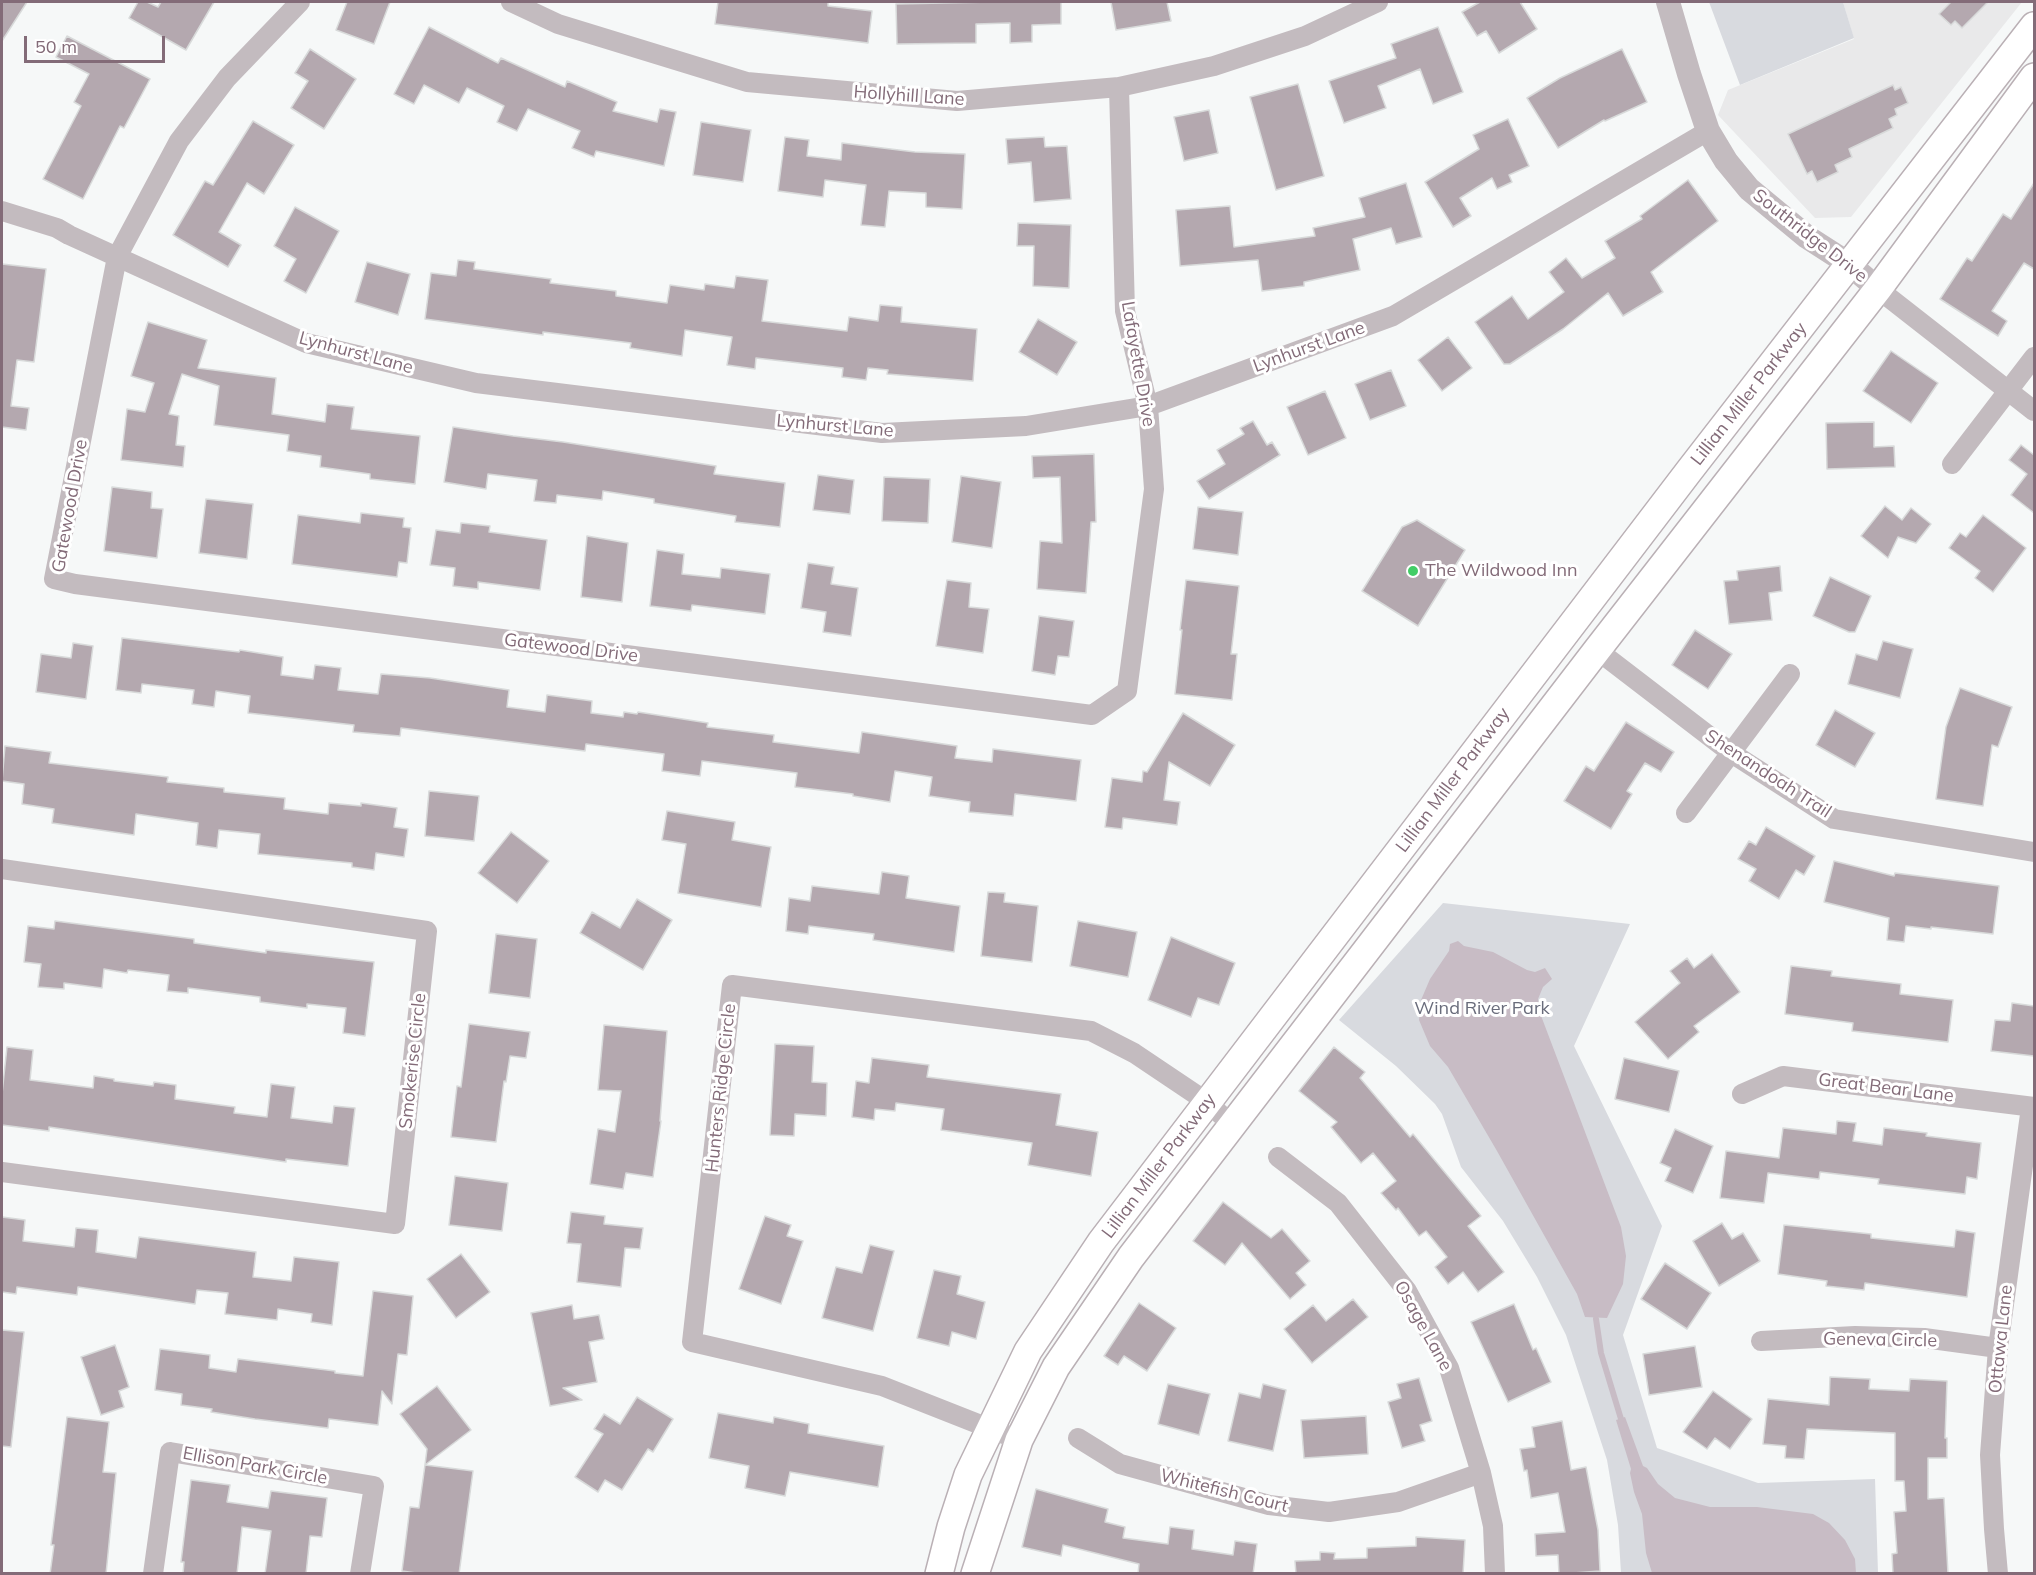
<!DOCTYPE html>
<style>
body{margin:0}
#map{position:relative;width:2036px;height:1575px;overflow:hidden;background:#f6f8f8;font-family:Mulish,sans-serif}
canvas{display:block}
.frame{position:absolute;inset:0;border:3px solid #836b78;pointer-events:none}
.scale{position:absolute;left:24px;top:36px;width:141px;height:27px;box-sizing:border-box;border:3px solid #836b78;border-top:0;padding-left:8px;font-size:18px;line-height:21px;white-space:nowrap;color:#836b78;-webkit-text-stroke:4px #fff;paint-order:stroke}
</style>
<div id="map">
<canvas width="2036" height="1575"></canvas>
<div class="frame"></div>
<div class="scale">50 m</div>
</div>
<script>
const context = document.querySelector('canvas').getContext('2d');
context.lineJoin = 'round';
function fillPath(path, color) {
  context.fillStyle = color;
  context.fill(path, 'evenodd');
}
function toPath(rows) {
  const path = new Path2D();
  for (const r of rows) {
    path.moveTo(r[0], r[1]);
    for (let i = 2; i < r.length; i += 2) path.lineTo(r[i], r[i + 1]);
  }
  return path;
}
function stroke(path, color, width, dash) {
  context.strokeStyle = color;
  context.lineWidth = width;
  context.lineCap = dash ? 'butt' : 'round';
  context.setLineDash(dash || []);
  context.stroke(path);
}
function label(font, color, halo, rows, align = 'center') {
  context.font = font + ' Mulish,sans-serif';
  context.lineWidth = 6;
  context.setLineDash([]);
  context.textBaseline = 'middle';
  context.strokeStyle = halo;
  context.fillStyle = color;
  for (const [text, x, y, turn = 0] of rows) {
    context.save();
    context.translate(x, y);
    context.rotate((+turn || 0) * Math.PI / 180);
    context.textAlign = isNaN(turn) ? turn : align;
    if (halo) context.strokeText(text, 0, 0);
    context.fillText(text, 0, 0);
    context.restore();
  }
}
fillPath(toPath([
 [1843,2,2022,2,1851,217,1815,218,1718,115,1728,90,1854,39]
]), '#e9e9ea');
fillPath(toPath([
 [1709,2,1843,2,1854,38,1740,85],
 [1443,903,1630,924,1574,1046,1662,1226,1623,1335,1657,1448,1758,1483,1875,1479,1878,1573,1621,1573,1618,1525,1607,1460,1566,1335,1537,1277,1503,1221,1461,1167,1442,1114,1435,1104,1396,1066,1339,1020]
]), '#d8dadf');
fillPath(toPath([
 [1458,941,1464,946,1493,952,1527,970,1535,972,1545,968,1552,979,1543,987,1538,999,1540,1013,1621,1227,1626,1256,1623,1284,1607,1318,1585,1317,1577,1294,1497,1151,1448,1067,1430,1046,1419,1020,1421,1000,1430,979,1449,951,1450,944],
 [1625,1417,1643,1466,1647,1468,1658,1484,1675,1498,1710,1507,1757,1507,1813,1514,1829,1523,1845,1540,1855,1559,1856,1573,1652,1573,1646,1553,1642,1514,1634,1492,1630,1473,1631,1469,1616,1420]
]), '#c8bcc5');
stroke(toPath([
 [1596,1319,1601,1353,1621,1419]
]), '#c8bcc5', 6);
const building = toPath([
 [2,2,27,2,2,41,2,2],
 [138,2,147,2,158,7,161,2,214,2,186,50,129,18,138,2],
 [347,2,390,2,374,44,336,30,347,2],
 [718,2,828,2,828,6,872,11,868,43,715,24,718,2],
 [992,2,1061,2,1061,24,1032,25,1032,42,1010,43,1010,23,976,24,976,43,897,44,896,4,992,2],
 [1111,2,1167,2,1171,21,1116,30,1111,2],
 [1480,2,1520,2,1537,29,1499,53,1486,31,1477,36,1462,12,1480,2],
 [1951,2,1988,2,1962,28,1955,21,1951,25,1939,14,1951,2],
 [429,27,498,63,501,58,565,87,567,81,617,102,613,111,657,122,660,109,676,112,664,166,596,151,594,157,572,148,580,131,528,109,517,131,497,122,504,106,467,88,459,103,424,85,414,104,394,94,429,27],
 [1438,27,1463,92,1433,104,1420,69,1378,86,1386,108,1344,123,1329,81,1396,58,1391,44,1438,27],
 [67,36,150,79,124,128,120,126,83,199,43,179,81,106,74,102,89,74,56,57,67,36],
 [310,49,356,79,324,129,291,108,308,81,295,73,310,49],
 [1622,49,1647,102,1605,121,1604,120,1558,148,1527,98,1560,78,1622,49],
 [1298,84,1324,176,1276,190,1250,97,1298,84],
 [1893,85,1895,90,1901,87,1908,103,1895,109,1897,115,1889,119,1893,128,1849,149,1852,157,1835,165,1838,172,1817,182,1812,171,1807,174,1788,134,1893,85],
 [1209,110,1218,153,1184,161,1174,117,1209,110],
 [1508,119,1529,166,1509,175,1512,182,1497,189,1492,178,1460,198,1471,216,1453,227,1425,182,1479,149,1473,135,1508,119],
 [253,121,294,145,264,194,247,183,219,232,241,245,228,267,173,235,205,181,213,185,253,121],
 [701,122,751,130,743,182,693,175,701,122],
 [785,137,809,140,807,156,841,160,842,143,915,152,965,154,962,209,926,207,926,193,889,191,885,227,861,225,866,185,825,180,823,197,778,191,785,137],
 [1044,137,1045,147,1067,146,1071,199,1034,202,1031,162,1008,164,1006,139,1044,137],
 [1688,180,1718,221,1651,272,1663,292,1623,316,1608,293,1563,329,1510,364,1504,364,1475,322,1512,296,1528,319,1564,292,1549,272,1566,258,1582,278,1615,258,1605,241,1642,219,1640,216,1688,180],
 [1406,183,1422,237,1396,244,1391,228,1353,239,1360,270,1304,282,1304,286,1262,291,1258,260,1180,266,1176,210,1230,206,1234,247,1315,236,1313,228,1365,217,1359,198,1406,183],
 [2034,183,2034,269,2024,263,1992,311,2007,321,1998,336,1940,299,1967,258,1972,261,2003,214,2011,219,2034,183],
 [295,207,339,231,306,293,284,281,296,259,274,246,295,207],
 [1018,223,1071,225,1069,288,1033,286,1034,246,1017,246,1018,223],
 [458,260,475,262,474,269,551,279,550,283,616,291,616,296,667,303,670,285,704,290,705,284,734,288,736,276,768,280,762,321,847,331,849,317,878,321,880,305,902,307,901,322,977,329,973,381,887,374,888,370,868,368,866,380,842,377,843,368,756,358,755,369,727,365,732,337,685,330,682,356,630,348,631,343,543,332,543,335,425,319,431,273,456,276,458,260],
 [367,262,410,274,398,315,355,302,367,262],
 [2,264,46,269,34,362,17,360,11,406,29,408,26,430,2,427,2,264],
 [1038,319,1077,342,1057,375,1019,352,1038,319],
 [148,322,207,340,198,368,276,378,272,414,325,422,327,404,354,407,351,429,420,436,415,484,370,479,370,474,320,467,321,456,287,451,289,435,214,425,219,386,182,374,169,414,179,416,176,445,185,446,183,467,121,460,127,409,145,412,154,383,131,376,148,322],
 [1448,337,1472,368,1442,391,1418,360,1448,337],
 [1891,351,1938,383,1911,423,1863,391,1891,351],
 [1391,370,1406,406,1370,420,1355,384,1391,370],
 [1325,391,1346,438,1308,455,1287,407,1325,391],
 [1253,421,1267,445,1272,442,1280,455,1209,499,1197,481,1225,464,1217,450,1244,434,1240,428,1253,421],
 [1874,422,1874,447,1894,446,1895,467,1827,469,1826,423,1874,422],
 [453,427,513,436,563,442,716,466,714,474,785,483,780,527,735,522,736,516,654,503,654,499,603,491,602,500,557,495,556,503,534,501,537,480,488,474,486,489,444,482,453,427],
 [2021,445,2034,455,2034,513,2011,495,2027,474,2009,460,2021,445],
 [1094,454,1096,522,1091,522,1086,593,1037,589,1040,541,1062,543,1060,477,1033,478,1032,456,1094,454],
 [818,475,854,480,850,514,813,510,818,475],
 [961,476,1001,482,992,548,952,542,961,476],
 [884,477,930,479,928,523,882,521,884,477],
 [112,487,152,492,151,508,163,509,157,558,104,551,112,487],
 [206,499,253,504,247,559,199,553,206,499],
 [1885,506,1902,520,1911,508,1931,524,1916,543,1898,537,1888,558,1861,536,1885,506],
 [1198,507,1243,512,1238,555,1193,549,1198,507],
 [361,513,404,518,403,527,411,528,407,563,399,562,397,577,292,564,298,515,360,523,361,513],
 [1983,515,2026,548,1993,592,1975,578,1980,571,1949,548,1960,533,1966,537,1983,515],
 [1417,520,1465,550,1418,626,1362,591,1402,527,1417,520],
 [461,523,490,526,489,532,547,540,540,590,478,582,478,589,453,586,455,568,430,565,436,530,460,533,461,523],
 [587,536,628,543,622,602,581,597,587,536],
 [657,550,684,554,682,574,720,578,721,568,770,574,765,614,692,605,691,611,650,606,657,550],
 [808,563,834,567,831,584,858,588,851,636,823,632,826,612,801,608,808,563],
 [1780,566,1782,591,1769,593,1772,620,1729,624,1724,581,1738,580,1737,571,1780,566],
 [1830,577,1871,596,1855,632,1849,632,1813,616,1830,577],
 [947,580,971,583,969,607,989,609,983,653,936,646,947,580],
 [1186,580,1239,586,1231,654,1237,654,1232,700,1175,694,1182,630,1180,630,1186,580],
 [1039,616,1074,621,1069,657,1058,656,1055,675,1032,671,1039,616],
 [1695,630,1732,654,1708,689,1672,665,1695,630],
 [122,638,239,652,240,650,283,657,281,675,313,679,315,665,341,668,338,690,378,694,381,674,430,678,509,690,507,707,545,712,547,695,592,701,591,713,623,717,624,712,637,714,638,712,708,723,707,727,774,735,773,742,859,753,862,732,957,746,955,758,992,762,993,749,1081,760,1076,801,1015,794,1013,816,969,812,970,802,929,796,932,777,895,771,890,802,853,796,853,794,795,787,797,773,702,761,700,776,662,771,664,754,586,744,585,751,401,728,400,736,353,732,354,725,248,713,250,696,216,691,214,707,192,704,194,690,142,684,141,693,116,690,122,638],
 [1883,641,1913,649,1900,698,1848,684,1856,654,1877,660,1883,641],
 [73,643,93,646,86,699,36,692,41,654,71,658,73,643],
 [1960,688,2012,707,1998,747,1992,745,1983,806,1936,799,1946,727,1960,688],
 [1835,710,1875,733,1855,767,1816,745,1835,710],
 [1183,713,1235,745,1210,786,1169,762,1164,800,1180,802,1177,825,1123,818,1122,829,1105,827,1112,778,1142,782,1143,771,1147,772,1183,713],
 [1626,722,1674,752,1661,772,1645,763,1627,791,1632,794,1611,829,1564,801,1586,766,1594,771,1626,722],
 [5,746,51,752,49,763,168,777,167,782,224,788,224,792,285,798,284,809,328,814,329,803,361,806,361,803,397,808,394,827,408,829,404,857,376,853,374,870,352,867,352,863,258,854,260,834,219,830,217,848,196,845,198,823,136,814,134,835,52,823,54,809,22,804,24,784,2,781,5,746],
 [429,791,479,796,474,841,425,836,429,791],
 [667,811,735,822,732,840,771,847,761,907,678,893,686,844,662,840,667,811],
 [1766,827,1815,856,1804,875,1796,870,1779,899,1749,881,1756,869,1738,859,1749,841,1756,845,1766,827],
 [511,832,549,861,517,903,478,873,511,832],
 [1834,861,1894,876,1895,873,1999,886,1993,934,1931,927,1931,929,1906,926,1904,942,1887,940,1889,918,1824,902,1834,861],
 [882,872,909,876,906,898,960,906,954,952,873,940,874,934,809,926,808,934,786,931,789,898,810,901,812,886,879,894,882,872],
 [988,892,1005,893,1004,902,1038,906,1032,962,981,956,988,892],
 [637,899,672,920,643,970,580,933,592,912,620,928,637,899],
 [55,921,194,939,194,943,266,953,266,950,374,962,365,1036,343,1033,346,1008,307,1004,307,1008,260,1002,260,997,188,988,188,993,167,991,169,975,128,970,127,973,104,969,102,988,64,983,64,989,38,987,41,964,24,962,28,926,54,929,55,921],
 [1078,921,1137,932,1128,977,1070,966,1078,921],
 [496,934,537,939,530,998,489,993,496,934],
 [1171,937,1235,963,1219,1005,1198,998,1191,1017,1148,1000,1171,937],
 [1712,954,1740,992,1694,1026,1699,1032,1668,1059,1635,1022,1680,983,1670,971,1687,958,1694,968,1712,954],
 [1791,966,1832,971,1831,976,1901,984,1900,994,1953,1000,1948,1042,1852,1031,1853,1023,1785,1014,1791,966],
 [2012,1003,2034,1006,2034,1056,1991,1051,1995,1020,2010,1021,2012,1003],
 [469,1024,530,1032,526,1058,510,1056,506,1082,504,1081,496,1142,451,1137,457,1086,461,1087,469,1024],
 [604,1025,667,1031,660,1121,661,1121,653,1177,626,1173,623,1189,590,1184,598,1129,615,1132,621,1091,598,1090,604,1025],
 [775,1044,814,1046,812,1082,827,1083,826,1116,795,1114,794,1136,770,1135,775,1044],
 [7,1047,33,1050,30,1080,93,1088,94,1076,114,1079,114,1081,153,1086,154,1082,176,1085,175,1099,235,1107,234,1113,267,1117,271,1084,295,1087,291,1118,332,1123,334,1106,355,1108,348,1166,286,1159,286,1162,49,1127,49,1131,2,1125,2,1094,7,1047],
 [1334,1047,1365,1072,1360,1078,1410,1137,1413,1134,1481,1216,1468,1226,1504,1272,1478,1292,1463,1272,1448,1284,1435,1267,1447,1257,1426,1231,1419,1236,1398,1208,1396,1210,1381,1193,1396,1181,1373,1153,1361,1163,1331,1127,1337,1122,1299,1091,1334,1047],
 [872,1058,929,1065,927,1077,1061,1094,1056,1125,1098,1132,1091,1176,1028,1165,1032,1143,941,1130,944,1109,896,1103,895,1111,875,1109,874,1120,852,1117,856,1081,869,1083,872,1058],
 [1624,1058,1679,1071,1669,1112,1615,1099,1624,1058],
 [1837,1121,1856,1123,1853,1141,1882,1145,1884,1128,1927,1133,1926,1136,1981,1143,1977,1179,1967,1177,1965,1194,1878,1184,1879,1179,1820,1172,1819,1179,1768,1173,1764,1203,1720,1198,1726,1151,1779,1158,1783,1128,1836,1134,1837,1121],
 [1675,1129,1713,1146,1693,1193,1665,1181,1671,1168,1660,1163,1675,1129],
 [455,1176,508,1183,502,1231,449,1225,455,1176],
 [1223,1202,1271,1238,1282,1229,1310,1261,1296,1273,1306,1285,1290,1299,1242,1243,1225,1265,1193,1241,1223,1202],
 [571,1212,605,1216,604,1224,643,1228,640,1249,625,1248,621,1287,577,1282,581,1244,567,1243,571,1212],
 [765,1216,791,1225,787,1236,803,1241,781,1304,739,1289,765,1216],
 [2,1217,25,1220,23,1241,74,1247,76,1228,98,1230,96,1252,136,1258,139,1237,256,1252,253,1277,291,1281,294,1257,339,1262,332,1325,311,1322,312,1314,278,1309,277,1320,225,1314,228,1293,197,1290,195,1304,78,1287,77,1295,17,1287,16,1294,2,1292,2,1217],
 [1722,1223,1732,1239,1743,1233,1760,1261,1719,1286,1693,1241,1722,1223],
 [1784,1225,1871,1234,1871,1238,1954,1247,1956,1230,1975,1233,1967,1297,1865,1283,1864,1290,1826,1286,1827,1281,1778,1274,1784,1225],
 [870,1245,894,1251,873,1331,822,1318,836,1267,862,1273,870,1245],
 [461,1254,490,1292,456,1318,427,1279,461,1254],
 [1665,1263,1711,1293,1687,1329,1641,1299,1665,1263],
 [934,1270,961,1276,957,1294,985,1302,976,1339,952,1332,949,1346,917,1338,934,1270],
 [373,1291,413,1296,407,1355,398,1354,392,1404,382,1391,378,1425,329,1419,328,1428,255,1419,211,1412,212,1409,181,1405,182,1394,155,1390,160,1349,210,1355,209,1368,236,1372,238,1359,335,1371,335,1373,363,1376,373,1291],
 [1353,1299,1368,1317,1312,1363,1284,1329,1313,1305,1326,1321,1353,1299],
 [1139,1303,1176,1328,1147,1371,1124,1356,1118,1365,1104,1356,1139,1303],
 [1514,1304,1533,1350,1536,1348,1551,1382,1508,1402,1471,1322,1514,1304],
 [572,1305,574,1319,599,1315,604,1339,589,1342,597,1382,563,1388,582,1400,550,1406,531,1313,572,1305],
 [2,1330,24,1332,11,1447,2,1446,2,1330],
 [115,1345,129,1387,119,1391,124,1407,101,1415,81,1357,115,1345],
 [1695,1346,1702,1387,1649,1395,1643,1354,1695,1346],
 [1830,1377,1870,1379,1869,1389,1909,1391,1910,1379,1947,1381,1945,1438,1947,1438,1947,1458,1928,1458,1928,1499,1944,1498,1948,1574,1893,1574,1892,1554,1897,1553,1894,1512,1906,1511,1904,1481,1895,1481,1895,1433,1807,1429,1804,1459,1785,1458,1786,1446,1763,1444,1768,1399,1829,1405,1830,1377],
 [1419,1378,1432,1421,1420,1425,1425,1441,1402,1448,1388,1402,1401,1398,1397,1384,1419,1378],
 [1168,1384,1210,1394,1199,1435,1158,1424,1168,1384],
 [1263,1384,1286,1390,1273,1451,1228,1441,1239,1393,1260,1398,1263,1384],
 [437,1386,471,1430,425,1465,427,1449,400,1414,437,1386],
 [1713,1391,1752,1419,1730,1449,1715,1438,1707,1449,1683,1432,1713,1391],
 [637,1397,673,1419,653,1452,648,1449,622,1490,605,1480,598,1492,575,1477,603,1434,594,1429,604,1414,620,1424,637,1397],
 [718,1413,773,1423,774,1417,809,1424,808,1433,884,1446,878,1487,790,1472,785,1496,745,1488,749,1466,709,1458,718,1413],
 [1366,1416,1368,1454,1304,1458,1301,1420,1366,1416],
 [67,1417,109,1422,103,1472,116,1473,106,1574,50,1574,54,1545,51,1545,67,1417],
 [1562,1421,1571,1470,1586,1467,1598,1530,1600,1571,1559,1574,1558,1555,1536,1556,1535,1534,1565,1532,1558,1493,1531,1498,1527,1470,1524,1471,1520,1449,1535,1447,1532,1427,1562,1421],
 [425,1465,473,1471,459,1574,423,1574,402,1571,410,1507,419,1508,425,1465],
 [191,1480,230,1485,227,1502,268,1508,271,1491,327,1498,322,1537,310,1536,306,1574,265,1574,271,1531,242,1527,237,1574,183,1574,184,1562,181,1562,191,1480],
 [1036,1489,1108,1509,1105,1522,1125,1527,1123,1538,1168,1544,1170,1527,1194,1530,1192,1549,1233,1555,1235,1541,1257,1544,1253,1574,1138,1574,1139,1564,1063,1545,1061,1556,1022,1547,1036,1489],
 [1416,1537,1465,1540,1463,1574,1296,1574,1295,1561,1320,1560,1320,1552,1335,1553,1334,1559,1367,1558,1367,1548,1416,1546,1416,1537]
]);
fillPath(building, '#b4a8af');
stroke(building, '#d8dada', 1.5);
const secondary = toPath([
 [939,1574,951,1527,968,1475,1028,1351,1101,1242,1689,471,2034,26],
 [975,1574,1019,1440,1056,1367,1131,1257,1597,650,1878,289,2034,77]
]);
stroke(secondary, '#bab0b5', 30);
stroke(toPath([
 [300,2,227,78,179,141,117,257,54,579,75,584,1092,715,1127,691,1154,489,1148,406,1125,311,1119,87],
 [511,2,558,24,747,82,957,101,1119,87,1214,66,1305,36,1378,2],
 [2,211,57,228,69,235,306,343,476,383,882,433,1026,426,1148,406,1393,316,1708,131],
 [1878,289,2034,411],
 [1952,464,2034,357],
 [1597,650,1730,752,1834,819,2034,852],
 [1686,813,1790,674],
 [2,869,427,931,395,1224,2,1172],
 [1742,1094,1783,1076,2034,1107],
 [1278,1157,1338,1203,1407,1291,1449,1368,1481,1473,1493,1526,1495,1574],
 [1761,1341,1855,1336,1924,1338,1998,1348],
 [1078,1438,1120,1464,1269,1505,1329,1512,1398,1502,1481,1473],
 [1019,1440,882,1386,692,1342,732,985,1091,1031,1134,1053,1207,1102,1231,1124],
 [153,1574,170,1452,374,1486,360,1574],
 [1998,1574,1994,1529,1990,1455,1998,1348,2031,1107]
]), '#c3bbbf', 20);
stroke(toPath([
 [1668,2,1689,74,1708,131,1726,161,1749,189,1807,237,1849,264,1878,289]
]), '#c3bbbf', 24);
stroke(secondary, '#fff', 27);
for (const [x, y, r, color] of [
 [1413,571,6,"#42cd66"]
]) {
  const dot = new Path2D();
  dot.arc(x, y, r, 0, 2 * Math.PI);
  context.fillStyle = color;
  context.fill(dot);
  stroke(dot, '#fff', 2);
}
label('18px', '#836b78', '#fff', [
 ["Hollyhill Lane",909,96,4],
 ["Southridge Drive",1810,236,38],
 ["Lynhurst Lane",1309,347,-20],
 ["Lynhurst Lane",356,353,15],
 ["Lafayette Drive",1138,364,80],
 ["Lillian Miller Parkway",1749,394,-52],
 ["Lynhurst Lane",835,426,5],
 ["Gatewood Drive",70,506,-80],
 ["Gatewood Drive",571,648,7],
 ["Shenandoah Trail",1768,774,33],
 ["Lillian Miller Parkway",1453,780,-53],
 ["Smokerise Circle",413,1061,-84],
 ["Hunters Ridge Circle",721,1088,-84],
 ["Great Bear Lane",1886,1088,7],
 ["Lillian Miller Parkway",1159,1166,-53],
 ["Osage Lane",1423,1326,61],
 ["Ottawa Lane",2001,1339,-84],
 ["Geneva Circle",1880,1340,1],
 ["Ellison Park Circle",255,1466,10],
 ["Whitefish Court",1224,1491,14]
]);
label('18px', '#836b78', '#fff', [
 ["The Wildwood Inn",1425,571]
], 'left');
label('18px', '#696c7b', '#fff', [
 ["Wind River Park",1482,1009]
]);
</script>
